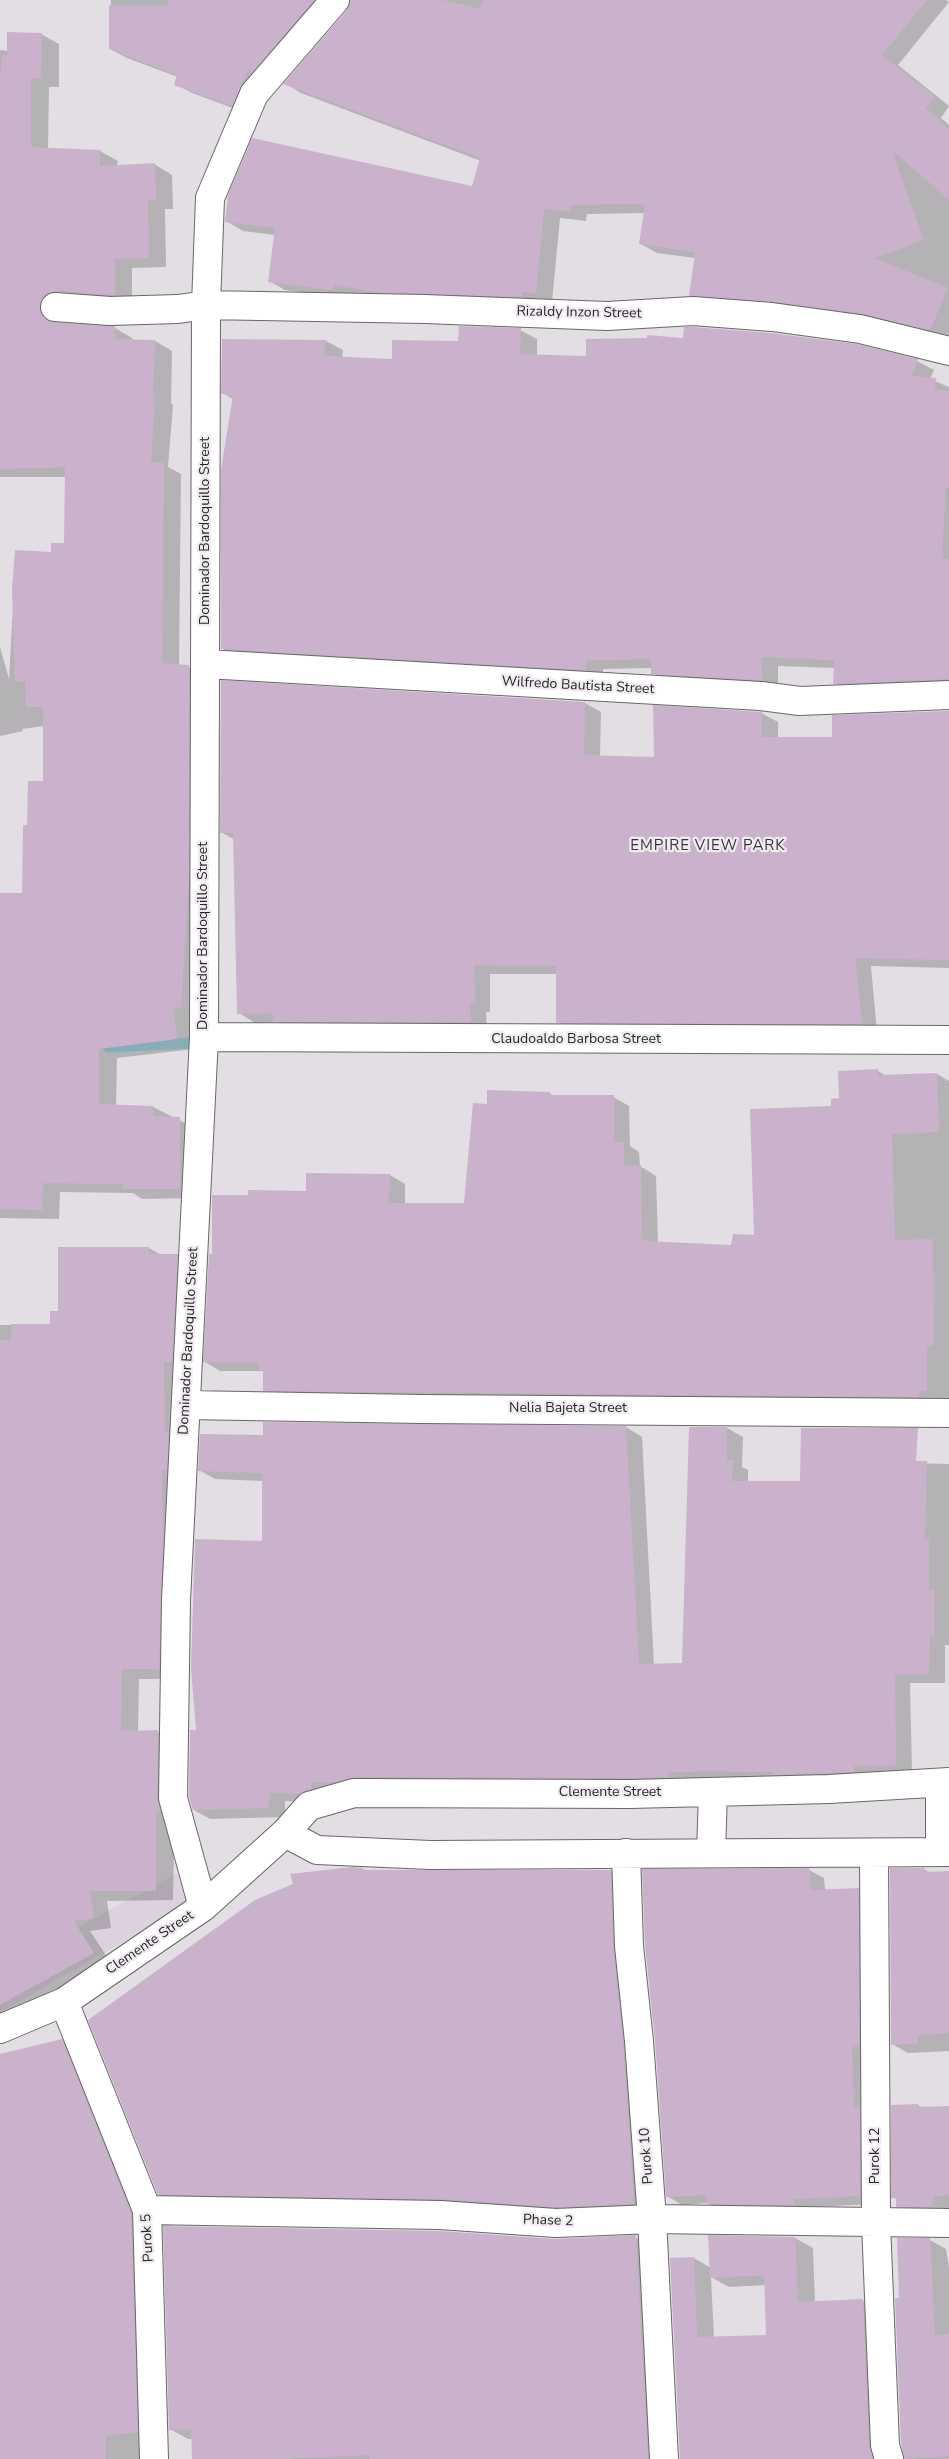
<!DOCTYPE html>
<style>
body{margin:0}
canvas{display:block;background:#e2dee3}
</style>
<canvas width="949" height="2459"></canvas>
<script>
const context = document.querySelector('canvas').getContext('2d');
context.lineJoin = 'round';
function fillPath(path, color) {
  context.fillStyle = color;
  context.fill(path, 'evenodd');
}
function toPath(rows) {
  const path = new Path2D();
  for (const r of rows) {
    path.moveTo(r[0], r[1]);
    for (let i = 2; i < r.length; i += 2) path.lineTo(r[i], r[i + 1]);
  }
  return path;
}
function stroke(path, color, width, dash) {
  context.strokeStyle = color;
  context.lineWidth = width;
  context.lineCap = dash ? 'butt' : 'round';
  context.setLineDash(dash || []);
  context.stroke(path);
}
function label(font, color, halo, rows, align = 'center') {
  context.font = font + ' "Nunito Sans",sans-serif';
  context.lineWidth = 4.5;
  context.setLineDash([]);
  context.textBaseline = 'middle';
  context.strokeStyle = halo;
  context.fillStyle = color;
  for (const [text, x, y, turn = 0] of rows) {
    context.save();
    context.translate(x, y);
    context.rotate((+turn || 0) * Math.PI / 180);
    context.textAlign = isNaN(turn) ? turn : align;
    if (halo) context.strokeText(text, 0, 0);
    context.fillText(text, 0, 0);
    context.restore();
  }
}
fillPath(toPath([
 [177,1873,190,1904,0,2012,0,1970]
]), '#dcd2dd');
fillPath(toPath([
 [111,0,338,0,249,114,192,93,175,84,178,77,127,58,110,49],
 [351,0,946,0,949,2,898,65,949,106,941,118,949,125,949,333,947,339,706,304,690,295,695,258,657,253,641,244,645,213,587,214,586,221,560,218,552,302,400,301,350,293,349,298,285,290,269,281,275,235,243,231,226,221,473,188,481,161,301,93,285,83,348,11],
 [41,34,59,44,59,87,49,87,48,149,100,151,118,161,117,166,154,164,172,175,173,209,165,209,166,267,132,268,132,304,57,317,58,324,115,328,132,338,133,341,155,341,172,351,171,403,173,405,168,467,181,474,179,666,189,667,207,677,198,1017,190,1016,194,1049,117,1058,116,1106,153,1107,197,1129,197,1198,142,1199,133,1193,60,1192,59,1219,0,1218,0,893,23,893,28,826,45,782,44,726,22,729,23,731,0,736,0,647,9,679,16,552,52,553,65,544,66,477,0,477,0,50,8,51],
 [520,330,537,339,537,356,588,357,684,339,857,346,917,361,934,370,930,379,949,387,949,689,851,693,834,683,835,668,778,666,778,689,670,683,653,673,653,668,603,669,603,679,239,658,222,648,234,400,223,393,223,340,326,341,343,350,342,358,393,360,460,342],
 [222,682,585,703,601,712,600,757,656,758,761,713,778,722,778,738,833,738,949,712,949,968,871,966,877,1033,573,1031,557,1022,558,974,490,974,490,1012,486,1012,487,1031,291,1030,277,1022,255,1023,239,1013,235,840,221,832],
 [878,1071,886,1076,937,1074,949,1081,949,1406,280,1399,264,1390,265,1371,220,1371,205,1362,213,1255,249,1196,307,1192,390,1175,405,1184,405,1205,465,1205,488,1106,549,1093,555,1096,613,1097,629,1106,630,1146,639,1152,640,1166,656,1176,658,1243,732,1246,755,1237,832,1107],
 [149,1248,161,1255,177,1255,195,1265,177,1679,139,1679,138,1732,158,1732,176,1742,173,1900,107,1901,111,1928,90,1931,111,1963,0,2024,0,1325,51,1325,59,1313],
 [626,1427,642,1437,654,1665,683,1664,691,1428,727,1428,743,1437,742,1467,748,1470,748,1483,801,1483,802,1460,949,1464,949,1645,945,1645,945,1683,910,1683,912,1773,317,1802,285,1801,285,1817,210,1819,194,1810,197,1731,263,1542,263,1481,215,1479,199,1470,264,1436],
 [363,1869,367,1872,611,1871,631,1882,654,2215,179,2205,159,2194],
 [924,1869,930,1873,949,1872,949,2051,908,2053,892,2044],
 [809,1870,824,1878,825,1890,858,1889,873,1898,875,2204,808,2207,808,2213,723,2212,708,2203,682,2205,667,2196],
 [62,2040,79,2050,149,2224,141,2459,0,2459,0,2055],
 [918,2105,923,2108,949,2107,949,2210,914,2215,898,2206,898,2200,893,2197],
 [635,2237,653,2247,665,2459,193,2459,193,2439,188,2439,170,2429,555,2240],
 [795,2238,813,2248,815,2302,863,2301,881,2311,887,2459,681,2459,694,2258,711,2268],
 [711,2277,729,2287,766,2285,768,2336,714,2338],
 [899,2239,930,2240,946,2249,949,2267,949,2459,905,2459,902,2442]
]), '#0003');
stroke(toPath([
 [108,1047,191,1043]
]), '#85aeb6', 11);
fillPath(toPath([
 [167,0,314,0,252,72,248,70,232,106,174,85,177,75,109,49,109,5,169,6],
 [350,0,442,0,480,9,483,0,927,0,882,55,935,97,926,108,949,129,949,200,891,149,924,240,874,258,948,288,930,330,862,314,774,302,689,296,695,252,639,244,645,204,571,205,570,212,544,209,536,293,522,292,522,297,383,293,334,285,333,290,268,282,275,228,225,222,228,195,252,138,472,186,480,158,283,84,347,10],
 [7,32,42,33,41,78,31,78,31,147,100,150,100,166,155,163,156,199,148,200,149,258,115,259,115,295,56,291,49,293,42,298,39,306,41,314,47,320,53,322,115,326,115,339,155,340,153,393,155,393,151,462,164,463,162,663,189,665,189,875,181,1008,173,1007,177,1039,99,1049,99,1104,153,1106,153,1116,180,1117,180,1189,123,1189,123,1184,43,1183,42,1210,0,1209,0,893,22,893,23,825,27,825,28,781,43,781,43,707,26,707,25,681,15,682,12,589,15,550,51,552,51,543,64,543,65,467,0,469,0,80,2,55,7,55],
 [459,326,521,328,520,354,586,356,586,339,647,338,647,335,683,338,684,327,693,327,770,333,857,344,918,359,911,376,936,378,935,390,949,391,949,488,946,488,942,558,949,559,949,679,833,684,834,660,762,657,762,680,651,674,651,659,587,660,586,670,221,649,221,470,233,395,221,394,222,339,326,340,324,356,392,359,392,340,458,341],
 [221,680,585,702,584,755,654,757,653,705,762,712,762,737,832,737,832,715,949,711,949,960,855,958,862,1024,556,1023,556,966,474,965,475,1003,470,1003,471,1022,273,1022,273,1013,237,1014,233,833,220,833],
 [878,1069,878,1075,937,1073,939,1132,892,1134,895,1240,933,1239,934,1346,927,1346,927,1390,919,1391,919,1397,263,1391,263,1370,259,1370,259,1363,203,1362,209,1254,212,1254,212,1195,248,1195,248,1190,306,1191,306,1173,390,1174,389,1203,464,1203,473,1103,487,1104,487,1090,550,1092,549,1095,614,1095,614,1142,624,1142,624,1166,641,1165,642,1239,645,1239,645,1241,731,1245,733,1234,754,1235,750,1109,831,1106,831,1099,839,1098,838,1071],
 [58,1247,149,1247,149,1254,178,1254,172,1362,164,1362,165,1433,169,1433,167,1470,162,1470,163,1537,159,1669,122,1669,121,1731,158,1730,157,1798,160,1811,156,1811,156,1891,90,1891,94,1918,74,1921,94,1953,0,2005,0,1340,11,1341,11,1324,50,1324,50,1311,58,1311],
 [263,1422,626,1426,639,1664,682,1663,689,1427,727,1427,727,1460,733,1460,732,1481,800,1481,801,1428,918,1428,916,1461,927,1461,925,1539,929,1539,929,1590,934,1590,934,1637,930,1637,929,1674,895,1675,896,1765,854,1766,854,1772,828,1773,773,1775,773,1772,709,1771,668,1772,668,1777,630,1778,354,1777,336,1782,312,1782,311,1789,300,1794,269,1793,269,1808,193,1810,189,1796,190,1730,196,1730,191,1669,195,1539,262,1541,262,1473,198,1471,200,1434,263,1435],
 [352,1867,363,1868,363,1870,611,1870,613,1948,623,2042,634,2204,556,2207,440,2199,158,2195,88,2020,255,1900,293,1884,290,1874],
 [809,1868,811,1890,859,1888,859,2046,852,2047,854,2107,860,2107,860,2196,794,2199,794,2205,707,2204,706,2195,666,2197,655,2040,645,1945,642,1869],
 [890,1868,924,1868,925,1872,949,1871,949,2033,918,2035,918,2043,891,2045],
 [62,2039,131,2213,138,2432,106,2436,106,2459,0,2459,0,2054],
 [918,2104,918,2107,949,2106,949,2195,933,2196,932,2207,896,2207,896,2198,891,2198,891,2105],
 [163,2226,439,2231,555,2239,636,2235,648,2459,370,2459,370,2455,275,2459,192,2459,191,2429,169,2430],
 [708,2235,795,2237,798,2302,863,2299,869,2446,873,2459,680,2459,670,2258,694,2257,697,2337,766,2335,764,2275,710,2278],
 [897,2238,930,2238,935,2335,949,2334,949,2456,904,2459,901,2442,895,2298,899,2298]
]), '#cab2cc');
const street = toPath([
 [55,307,110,311,178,309,206,305,425,309,607,316,693,311,772,317,860,329,949,351],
 [206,664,761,696,800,701,949,695],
 [204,1037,949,1040],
 [186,1405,421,1409,949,1413],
 [940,1783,940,1852],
 [285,1833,317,1850,430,1855,949,1852],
 [626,1853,629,1946,639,2041,652,2219,664,2459],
 [711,1853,713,1792],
 [874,1853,876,2223,885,2445,889,2459],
 [203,1907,173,1798,176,1600,204,1037,206,305,210,198,254,94,335,0],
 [64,2002,147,2210,154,2459],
 [0,2029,64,2002,203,1907,285,1833,309,1806,354,1793,630,1794,829,1789,949,1782],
 [147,2210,440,2215,556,2223,652,2219,949,2223]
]);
stroke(street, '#6a666a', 30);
stroke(street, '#fff', 28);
label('14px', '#282628', '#f0ebf0', [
 ["Rizaldy Inzon Street",579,313,1],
 ["Dominador Bardoquillo Street",206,531,-90],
 ["Wilfredo Bautista Street",578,686,3],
 ["Dominador Bardoquillo Street",204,936,-90],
 ["Claudoaldo Barbosa Street",576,1040],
 ["Dominador Bardoquillo Street",189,1341,-87],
 ["Nelia Bajeta Street",568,1409],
 ["Clemente Street",610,1793],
 ["Clemente Street",150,1943,-34],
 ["Purok 10",647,2156,-94],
 ["Purok 12",876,2156,-90],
 ["Phase 2",548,2221,2],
 ["Purok 5",148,2238,-93]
]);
context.letterSpacing = '1px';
label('15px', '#363236', '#f0ebf0', [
 ["EMPIRE VIEW PARK",708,846]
]);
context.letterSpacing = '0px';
</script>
